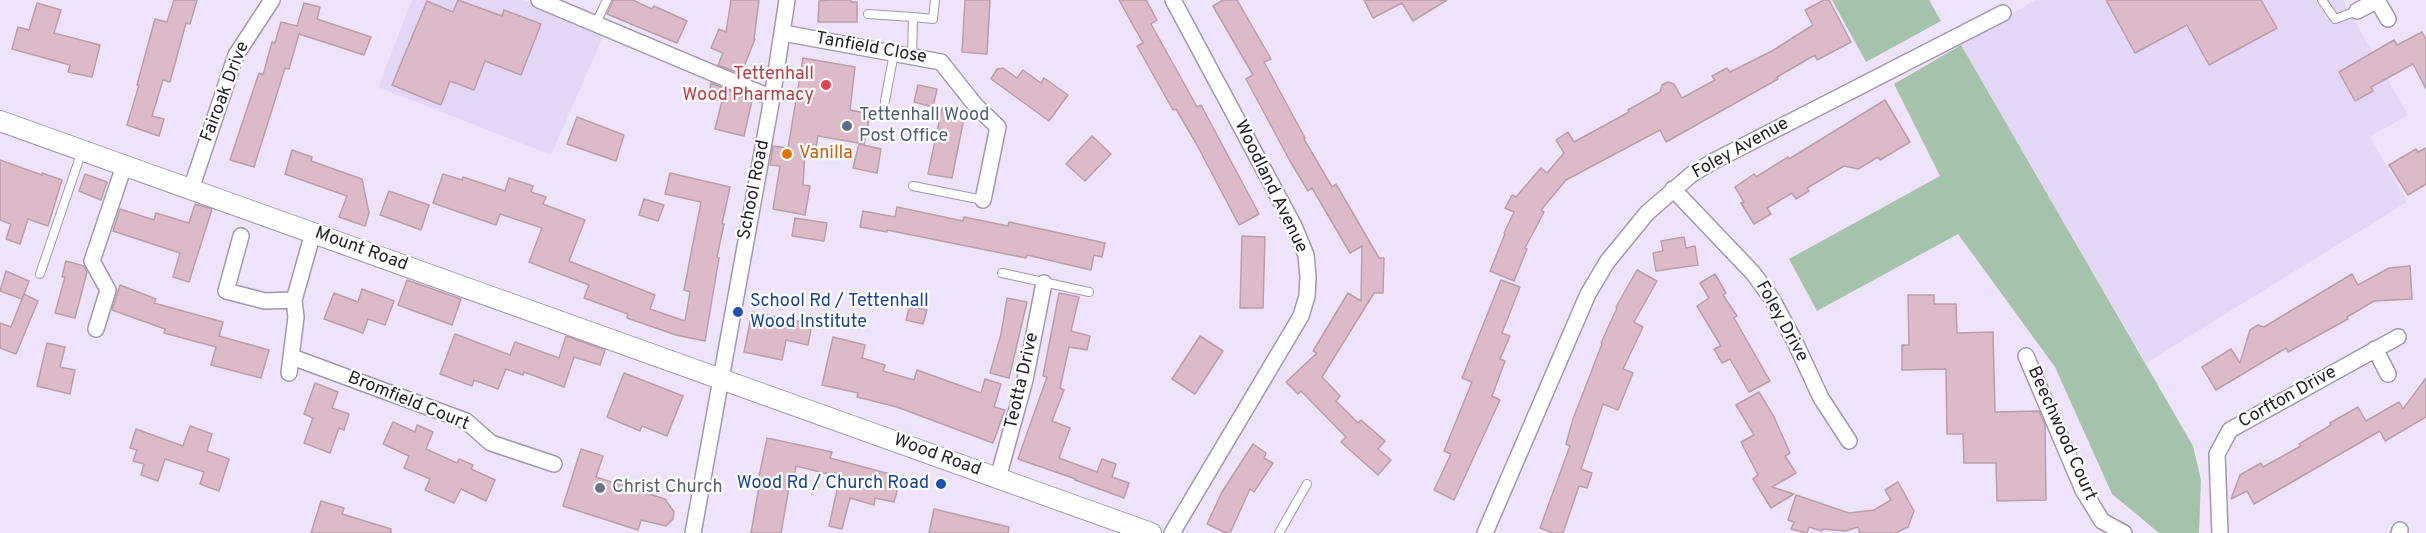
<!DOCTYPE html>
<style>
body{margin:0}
canvas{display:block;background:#eee3fb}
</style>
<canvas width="2426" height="533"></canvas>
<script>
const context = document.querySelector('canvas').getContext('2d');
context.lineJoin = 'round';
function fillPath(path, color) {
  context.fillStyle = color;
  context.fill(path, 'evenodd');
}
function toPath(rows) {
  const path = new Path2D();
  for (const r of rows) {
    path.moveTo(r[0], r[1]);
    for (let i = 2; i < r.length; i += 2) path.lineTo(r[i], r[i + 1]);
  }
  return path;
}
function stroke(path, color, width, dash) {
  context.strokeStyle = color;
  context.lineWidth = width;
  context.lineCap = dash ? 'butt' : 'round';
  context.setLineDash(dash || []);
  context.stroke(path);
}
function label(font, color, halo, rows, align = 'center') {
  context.font = font + ' Overpass,sans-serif';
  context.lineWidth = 4.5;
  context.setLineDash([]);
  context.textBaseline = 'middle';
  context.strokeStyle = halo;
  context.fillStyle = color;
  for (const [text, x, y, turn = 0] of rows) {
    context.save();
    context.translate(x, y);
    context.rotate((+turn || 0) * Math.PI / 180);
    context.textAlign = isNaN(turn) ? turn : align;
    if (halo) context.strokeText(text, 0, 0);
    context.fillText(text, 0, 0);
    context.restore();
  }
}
fillPath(toPath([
 [412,0,522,0,606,30,551,155,378,87],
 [2035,0,2343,0,2408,115,2370,137,2407,202,2146,363,1961,45]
]), '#e4d7f5');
fillPath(toPath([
 [1832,0,1929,0,1941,21,1866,62],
 [1961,45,2193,446,2201,480,2199,533,2159,533,2112,494,2055,367,1958,234,1817,311,1789,259,1940,176,1894,84]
]), '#a5c3ab');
const building = toPath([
 [174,0,197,0,190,24,186,23,170,82,163,80,152,116,164,119,159,136,127,125,139,85,137,85,155,19,167,22,174,0],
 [458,0,502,16,504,10,541,24,521,75,485,61,474,90,450,81,441,105,392,85,427,1,453,12,458,0],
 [613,0,633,0,652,9,654,6,687,21,677,43,607,14,613,0],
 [731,0,759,0,754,39,755,39,741,74,718,65,723,53,711,48,719,29,726,32,731,0],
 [830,0,851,0,851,2,857,2,857,22,818,22,819,1,830,0],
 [965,0,990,0,987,54,962,52,965,0],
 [1119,0,1146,0,1157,20,1151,24,1197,107,1201,105,1259,214,1239,225,1197,145,1176,109,1173,110,1137,46,1143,43,1119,0],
 [1223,0,1237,0,1271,59,1264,62,1305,138,1304,139,1332,187,1336,184,1379,258,1384,258,1383,293,1374,293,1322,377,1340,396,1336,401,1358,423,1361,420,1385,441,1378,449,1391,460,1378,475,1341,442,1346,437,1301,391,1298,394,1286,382,1317,353,1313,351,1348,293,1361,301,1362,246,1350,253,1312,188,1308,191,1290,161,1246,79,1253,75,1213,6,1223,0],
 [1364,0,1447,0,1413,21,1402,3,1373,18,1364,0],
 [1824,0,1829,0,1851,42,1817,60,1815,55,1777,77,1778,79,1666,142,1660,130,1566,180,1541,210,1544,212,1525,248,1527,249,1514,281,1490,271,1505,234,1504,233,1514,212,1505,208,1512,195,1516,197,1541,168,1547,173,1564,153,1556,140,1568,132,1574,142,1629,112,1628,110,1660,92,1662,85,1668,82,1674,84,1682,98,1715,80,1712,76,1727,68,1730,72,1772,51,1813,25,1805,10,1824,0],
 [2106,0,2261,0,2277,28,2209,65,2187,25,2135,53,2106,0],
 [37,3,61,10,54,33,100,45,92,77,68,72,70,65,12,49,18,27,29,30,37,3],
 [304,3,320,7,317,19,371,37,364,55,299,34,289,69,285,68,254,167,230,160,259,73,263,75,272,42,275,43,281,22,297,26,304,3],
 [2422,32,2426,40,2426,89,2413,64,2371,87,2373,91,2355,101,2339,72,2394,40,2397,45,2422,32],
 [803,58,855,67,850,110,870,114,864,144,818,136,815,153,805,151,803,185,810,186,805,215,773,209,780,166,770,165,773,146,788,148,803,58],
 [1003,68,1017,78,1023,70,1041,83,1044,78,1068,95,1049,121,991,79,997,69,1003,68],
 [711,83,752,100,744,136,715,129,722,101,708,98,711,83],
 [918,85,937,89,933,107,914,102,918,85],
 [1885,100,1910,142,1880,160,1878,157,1858,169,1844,166,1807,188,1809,191,1796,199,1792,193,1767,208,1771,214,1754,224,1741,203,1744,202,1735,187,1754,174,1756,177,1788,157,1789,159,1885,100],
 [942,108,965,113,952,178,928,174,942,108],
 [577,117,624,135,616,161,567,144,577,117],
 [1092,136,1111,154,1085,181,1066,164,1092,136],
 [859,144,881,149,877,173,853,168,859,144],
 [2426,148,2426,184,2408,195,2389,165,2416,149,2418,152,2426,148],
 [292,150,312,157,311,161,362,179,369,213,365,226,339,217,347,196,285,174,292,150],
 [0,160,42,175,42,173,62,180,48,226,28,219,20,244,6,239,11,224,0,220,0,160],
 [670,173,730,187,722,224,724,224,717,257,719,258,705,341,676,335,627,318,628,314,584,298,589,285,529,262,542,228,500,214,496,225,433,203,443,174,462,180,463,177,505,191,509,178,533,186,531,192,546,197,543,204,585,220,569,261,655,295,650,309,685,321,690,292,684,290,701,202,665,194,670,173],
 [85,174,107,182,101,200,79,191,85,174],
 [389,191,429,205,421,230,380,215,389,191],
 [644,199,664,205,658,221,639,215,644,199],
 [195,204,212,209,189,282,173,277,180,253,113,231,120,209,154,220,156,213,189,223,195,204],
 [897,207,963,221,964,217,1008,226,1009,222,1105,243,1102,257,1094,255,1091,270,1027,255,1026,258,887,230,887,232,860,227,863,211,895,217,897,207],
 [795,218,827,223,824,241,792,236,795,218],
 [1242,236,1265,237,1263,308,1240,308,1242,236],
 [1684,237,1686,248,1695,246,1698,265,1656,271,1653,253,1663,251,1661,241,1684,237],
 [66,261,84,266,87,272,75,318,55,313,65,277,62,277,66,261],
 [2410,266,2412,299,2374,301,2347,317,2348,319,2288,352,2286,348,2216,390,2202,367,2231,349,2240,363,2250,330,2258,325,2264,327,2352,274,2358,285,2389,268,2410,266],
 [1637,270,1657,281,1634,322,1643,327,1623,369,1633,373,1618,410,1603,404,1581,469,1592,473,1587,488,1579,486,1563,533,1553,533,1540,528,1570,446,1566,444,1573,419,1602,344,1601,343,1617,308,1616,307,1637,270],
 [6,271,29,281,22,299,0,291,6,271],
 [1715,274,1726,293,1723,295,1737,316,1734,318,1770,381,1749,392,1730,359,1722,363,1714,349,1721,346,1697,306,1709,298,1700,283,1715,274],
 [407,280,461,299,452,325,398,305,407,280],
 [1501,280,1520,287,1502,333,1510,336,1500,359,1505,361,1492,396,1500,400,1454,500,1434,490,1451,454,1444,451,1472,382,1462,378,1501,280],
 [120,285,156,299,154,303,223,322,219,336,269,350,261,378,211,365,216,347,164,333,165,329,112,310,120,285],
 [362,289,394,301,385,325,368,319,363,333,324,319,334,293,358,302,362,289],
 [1059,293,1079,297,1071,331,1090,336,1087,350,1069,347,1060,388,1064,390,1052,421,1070,428,1059,458,1097,472,1102,459,1116,464,1112,477,1129,483,1124,498,1075,480,1076,479,1018,459,1047,377,1043,376,1059,293],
 [24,294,38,301,16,354,0,348,0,323,11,327,24,294],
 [1908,295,1934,295,1934,304,1956,304,1957,333,1993,332,1995,412,2039,411,2045,425,2046,500,1997,501,1996,463,1964,463,1963,434,1947,434,1946,369,1902,370,1902,345,1909,345,1908,295],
 [1007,298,1027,302,1009,378,990,373,1001,334,1007,298],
 [910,306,927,310,923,324,906,320,910,306],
 [752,312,812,324,808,345,786,340,782,360,744,352,752,312],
 [455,334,510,355,515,342,559,358,566,336,605,350,600,365,574,357,564,387,524,372,523,375,506,369,498,389,474,380,472,386,440,374,455,334],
 [1200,336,1223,351,1195,394,1172,379,1200,336],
 [833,337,865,345,862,358,885,365,883,371,914,380,917,370,981,393,985,379,1001,384,994,407,1005,410,993,443,897,407,857,397,858,393,822,385,833,337],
 [47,343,65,347,60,367,75,370,70,394,37,386,47,343],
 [624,373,683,396,667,436,642,426,640,431,607,417,624,373],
 [2426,378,2426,417,2385,441,2380,431,2254,504,2247,491,2231,499,2240,475,2261,463,2263,467,2301,446,2299,444,2331,425,2330,423,2358,407,2366,421,2399,402,2403,409,2426,378],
 [315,383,338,392,332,408,349,414,344,430,339,428,330,453,304,443,313,418,304,414,315,383],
 [1759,392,1774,417,1790,453,1785,456,1796,473,1772,487,1794,494,1771,508,1753,479,1758,475,1741,442,1754,435,1736,405,1759,392],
 [393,422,415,432,417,425,433,432,426,449,457,463,459,459,473,465,471,469,495,480,486,501,461,489,454,503,425,490,430,479,404,468,409,456,383,444,393,422],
 [190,426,212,434,207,451,229,459,219,491,200,484,204,472,165,459,158,481,141,475,144,464,133,461,137,450,130,448,136,429,183,446,190,426],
 [767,438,832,452,830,458,901,477,894,502,875,498,874,505,850,498,842,529,829,526,840,477,796,466,793,483,790,482,781,533,751,533,759,487,757,486,767,438],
 [1253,444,1266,453,1264,458,1273,463,1254,492,1250,489,1230,533,1226,533,1207,524,1222,492,1253,444],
 [581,449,603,456,596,477,665,499,674,512,673,519,666,526,641,520,638,530,563,506,581,449],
 [1898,482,1914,511,1908,527,1895,533,1860,533,1858,527,1845,531,1823,529,1822,531,1809,527,1807,533,1791,529,1794,522,1788,520,1796,495,1849,513,1874,510,1891,500,1885,490,1898,482],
 [321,501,344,508,342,514,391,529,391,533,311,533,321,501],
 [934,509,1009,527,1008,533,929,533,934,509]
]);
fillPath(building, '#ddbaca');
stroke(building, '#b79ea9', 1.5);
const service = toPath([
 [2322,0,2335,19,2357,11],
 [868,14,913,17],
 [596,23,607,0],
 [912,56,913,17,933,19,935,0],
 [885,101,894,53],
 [913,186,983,200],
 [1002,273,1089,292],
 [40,274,82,151],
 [1279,533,1307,484]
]);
const minor = toPath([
 [539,0,772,98],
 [2377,0,2388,19],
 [2357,11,2378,0],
 [783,33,941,62,976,106,998,127,983,200],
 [191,189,236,55,272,0],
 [1673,189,1753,273,1772,299,1795,342,1821,398,1849,441],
 [241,236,226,291,265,301,294,300],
 [96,329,108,290,92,261,124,166],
 [2375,349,2388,374],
 [2026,356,2083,490,2102,521,2124,533],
 [292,357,466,421,491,443,554,464],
 [289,373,296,317,294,300,313,233],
 [998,478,1025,380,1044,283],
 [693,533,772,98,787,0],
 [1172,533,1301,316,1307,296,1308,277,1306,255,1294,226,1173,0],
 [1485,533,1588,294,1607,262,1647,213,1692,174,1714,161,2003,13],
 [2220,533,2217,454,2230,430,2398,337],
 [2399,533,2400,530]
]);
const tertiary = toPath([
 [0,121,1151,533]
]);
stroke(service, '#a197ad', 10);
stroke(minor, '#a197ad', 18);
stroke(tertiary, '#a197ad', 22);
stroke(service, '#fff', 8);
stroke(minor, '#fff', 15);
stroke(tertiary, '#fff', 20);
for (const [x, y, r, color] of [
 [826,85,6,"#e0444e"],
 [847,126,6,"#5c6f8a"],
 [787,154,6,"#e8710a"],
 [738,312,6,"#1a4fb4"],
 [941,484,6,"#1a4fb4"],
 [600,488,6,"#6b7280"]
]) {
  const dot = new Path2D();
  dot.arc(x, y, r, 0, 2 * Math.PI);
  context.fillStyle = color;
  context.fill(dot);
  stroke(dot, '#fff', 2);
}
label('18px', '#221e27', '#fff', [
 ["Tanfield Close",871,49,10],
 ["Fairoak Drive",226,92,-69],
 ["Foley Avenue",1741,149,-29],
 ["Woodland Avenue",1270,187,64],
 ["School Road",755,190,-79],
 ["Mount Road",361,250,20],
 ["Foley Drive",1781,322,61],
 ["Teotta Drive",1023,381,-77],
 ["Corfton Drive",2288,398,-29],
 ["Bromfield Court",408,402,22],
 ["Beechwood Court",2061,434,66],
 ["Wood Road",937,456,20]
]);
label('18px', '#be3a42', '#fff', [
 ["Tettenhall",814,75],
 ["Wood Pharmacy",814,96]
], 'right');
label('18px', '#4e5e75', '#fff', [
 ["Tettenhall Wood",859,116],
 ["Post Office",859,137]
], 'left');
label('18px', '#c56008', '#fff', [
 ["Vanilla",799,154]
], 'left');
label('18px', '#164399', '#fff', [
 ["School Rd / Tettenhall",750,302],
 ["Wood Institute",750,323],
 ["Wood Rd / Church Road",929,484,"right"]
], 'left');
label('18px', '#5b616d', '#fff', [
 ["Christ Church",612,488]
], 'left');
</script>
